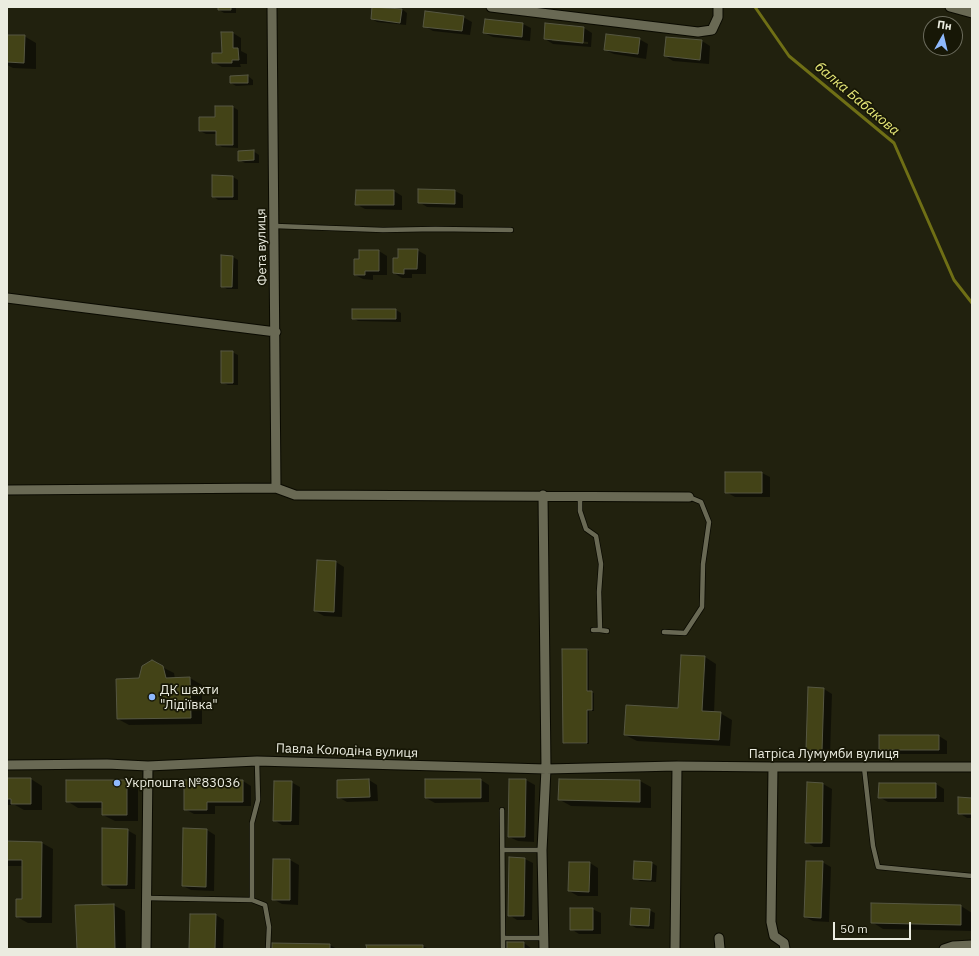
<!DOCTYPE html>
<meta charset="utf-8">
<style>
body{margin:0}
#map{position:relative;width:979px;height:956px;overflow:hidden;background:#21210e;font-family:"IBM Plex Sans",sans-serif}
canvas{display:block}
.frame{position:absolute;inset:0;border:8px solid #ebece0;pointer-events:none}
.north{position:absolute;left:923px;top:16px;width:40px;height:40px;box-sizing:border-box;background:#171706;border:1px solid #6c6c5d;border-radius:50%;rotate:8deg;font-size:11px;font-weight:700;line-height:16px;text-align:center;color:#ebece0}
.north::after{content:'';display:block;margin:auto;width:14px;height:18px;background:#8eb9fc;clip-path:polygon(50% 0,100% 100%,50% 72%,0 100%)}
.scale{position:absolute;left:833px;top:922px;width:78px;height:18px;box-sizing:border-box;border:2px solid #ebece0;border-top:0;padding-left:5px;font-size:12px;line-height:14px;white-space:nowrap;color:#ebece0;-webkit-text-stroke:3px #171706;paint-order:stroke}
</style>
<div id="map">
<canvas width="979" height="956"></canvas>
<div class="frame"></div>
<div class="north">Пн</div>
<div class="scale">50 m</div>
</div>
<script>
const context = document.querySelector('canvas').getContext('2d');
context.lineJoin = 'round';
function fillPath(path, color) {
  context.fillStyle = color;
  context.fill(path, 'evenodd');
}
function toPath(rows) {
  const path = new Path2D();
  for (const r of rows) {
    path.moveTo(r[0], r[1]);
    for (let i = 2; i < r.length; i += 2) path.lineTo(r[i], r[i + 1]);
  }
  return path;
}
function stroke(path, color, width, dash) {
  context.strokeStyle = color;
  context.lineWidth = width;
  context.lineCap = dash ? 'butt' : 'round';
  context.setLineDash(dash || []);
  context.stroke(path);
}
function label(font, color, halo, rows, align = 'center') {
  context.font = font + ' "IBM Plex Sans",sans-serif';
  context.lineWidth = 3.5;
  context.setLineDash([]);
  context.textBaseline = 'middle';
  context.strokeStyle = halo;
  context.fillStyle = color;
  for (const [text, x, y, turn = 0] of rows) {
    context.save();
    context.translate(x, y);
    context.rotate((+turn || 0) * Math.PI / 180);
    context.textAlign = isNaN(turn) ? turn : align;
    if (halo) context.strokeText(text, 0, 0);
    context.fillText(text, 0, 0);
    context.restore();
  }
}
fillPath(toPath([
 [219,7,236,7,236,13,224,13,219,10],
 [373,7,402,9,407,13,406,25,377,22,372,19],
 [463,17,472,22,470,35,433,31,424,26],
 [523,24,531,28,530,41,493,37,484,33],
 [546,24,584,28,592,33,591,47,553,44,545,39],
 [552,39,588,42,588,44,552,41],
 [233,33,241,38,241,51,247,54,247,64,240,64,241,67,222,67,213,62,223,54],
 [7,36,24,36,36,43,36,69,13,68,7,65],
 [639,39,648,44,646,59,614,54,605,50],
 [702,41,710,46,709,64,673,61,665,56],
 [248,76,253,80,253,85,236,86,231,83],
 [233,107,238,110,238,148,222,147,217,144,217,134,206,134,200,131],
 [253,151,259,155,259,163,245,163,239,160],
 [233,177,238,180,238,200,218,200,213,196],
 [419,190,455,191,463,195,463,208,427,207,419,202],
 [394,191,402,196,402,210,365,209,356,204],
 [417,250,426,255,426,274,412,274,412,278,402,278,394,273],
 [379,251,387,256,387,275,373,275,373,280,363,279,355,275,360,260],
 [233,257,238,260,238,289,227,289,222,286],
 [396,310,401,313,401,322,358,321,353,318],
 [232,352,238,355,238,385,228,385,222,382],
 [726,472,762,473,770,477,770,497,735,497,726,492],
 [318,562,336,562,344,567,342,617,324,616,315,611],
 [587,650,589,651,589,692,594,693,594,711,589,711,589,744,566,744,564,743],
 [682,656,705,657,716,664,714,713,720,713,732,720,730,746,637,741,625,735,679,709],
 [162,667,174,673,175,679,190,678,202,685,202,724,129,725,118,719,140,679],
 [824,689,832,694,830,755,815,755,807,750],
 [939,736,947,741,947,754,889,754,880,749],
 [7,779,31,779,42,786,42,810,24,810,15,805,7,805],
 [369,780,377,785,378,801,347,802,338,797],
 [481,780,489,785,489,802,435,803,426,798],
 [510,780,526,780,535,785,534,842,518,841,509,837],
 [560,780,640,781,651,787,651,808,571,806,560,800],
 [126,781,138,788,138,821,115,821,103,815,103,808,78,808,67,801],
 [243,781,251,786,251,806,215,806,215,814,194,814,185,809],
 [291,782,300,787,299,825,282,825,274,820],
 [808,783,823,784,832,789,830,847,814,847,806,842],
 [936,784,944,789,944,802,888,802,879,797],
 [972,799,972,818,967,818,959,813],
 [184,829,207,830,215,835,214,891,191,890,183,886],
 [127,830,136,835,135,889,111,889,103,884],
 [7,842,42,843,53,849,52,923,28,923,17,917,23,900,23,866,7,866],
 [510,858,525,859,533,863,532,920,517,920,509,915],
 [274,860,290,860,299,865,298,905,282,904,273,899],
 [822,862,831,867,829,922,813,921,805,917],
 [590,863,598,868,598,896,578,896,569,891],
 [652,863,657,866,656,882,640,881,634,878],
 [113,905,125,911,126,949,78,949],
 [961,906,972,913,972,931,883,929,872,922],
 [592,909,601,913,601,934,579,934,571,929],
 [649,910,655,913,654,929,636,928,631,925],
 [216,915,224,920,223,949,190,949],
 [524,943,532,949,508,949],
 [330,945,337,949,273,949],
 [423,946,429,949,368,949]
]), '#0007');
stroke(toPath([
 [755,7,789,56,894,143,954,280,972,303]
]), '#6f6f15', 3);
const building = toPath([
 [218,7,231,7,231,10,218,10,218,7],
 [372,7,402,9,400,23,371,19,372,7],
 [425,11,464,16,462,31,423,27,425,11],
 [485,19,523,23,522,37,483,33,485,19],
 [545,23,584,27,583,43,544,39,545,23],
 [221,32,233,32,233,48,238,48,239,60,232,60,232,63,212,63,212,53,222,53,221,32],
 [606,34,640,38,638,54,604,50,606,34],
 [7,35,25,35,24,63,7,62,7,35],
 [666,37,702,40,700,60,664,56,666,37],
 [248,75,248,83,230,83,230,76,248,75],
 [215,106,233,106,233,145,216,145,216,131,199,131,199,117,215,117,215,106],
 [254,150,254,160,238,161,238,151,254,150],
 [212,175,233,176,233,197,212,197,212,175],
 [418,189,455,190,455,204,418,203,418,189],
 [356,190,394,190,394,205,355,205,356,190],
 [398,249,418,249,417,269,404,269,404,274,393,273,393,258,398,258,398,249],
 [359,250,379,250,379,271,365,271,365,275,354,275,354,259,359,259,359,250],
 [221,255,233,256,232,287,221,287,221,255],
 [352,309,396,309,396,319,352,319,352,309],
 [221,351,233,351,233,383,221,383,221,351],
 [725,472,762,472,762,493,725,493,725,472],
 [317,560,336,561,334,612,314,611,317,560],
 [562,649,587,649,587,691,592,691,592,710,587,710,587,743,563,743,562,649],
 [681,655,705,656,702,711,721,712,719,740,624,735,626,705,678,708,681,655],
 [152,660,163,666,166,678,190,677,191,718,117,719,116,679,139,678,142,666,152,660],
 [808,687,824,688,822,751,806,750,808,687],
 [879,735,939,735,939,750,879,750,879,735],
 [7,778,31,778,31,804,11,804,11,799,7,799,7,778],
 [369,779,370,797,337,798,337,780,369,779],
 [425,779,481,779,481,798,425,798,425,779],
 [509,779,526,779,525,837,508,837,509,779],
 [559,779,640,780,640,802,558,800,559,779],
 [66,780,127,780,127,815,102,815,102,802,66,802,66,780],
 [184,780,243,780,243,802,207,802,207,810,184,810,184,780],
 [274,781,292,781,291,821,273,821,274,781],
 [807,782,823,783,822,843,805,843,807,782],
 [879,783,936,783,936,798,878,798,879,783],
 [958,797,972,798,972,814,958,814,958,797],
 [102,828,128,829,127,885,102,885,102,828],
 [183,828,207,829,206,887,182,886,183,828],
 [7,841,42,842,41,917,16,917,16,899,22,899,22,860,7,860,7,841],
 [509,857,525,858,524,916,508,916,509,857],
 [273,859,290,859,290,900,272,900,273,859],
 [634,861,652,862,651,880,633,879,634,861],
 [806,861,823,861,821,918,804,917,806,861],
 [569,862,590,862,589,892,568,891,569,862],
 [871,903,961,905,961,925,871,923,871,903],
 [114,904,115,949,77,949,75,905,114,904],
 [570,908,593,908,593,930,570,930,570,908],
 [631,908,650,909,649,926,630,925,631,908],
 [190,914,216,914,215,949,189,949,190,914],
 [507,942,524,942,524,949,507,949,507,942],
 [272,943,330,944,330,949,272,949,272,943],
 [366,945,423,945,423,949,367,949,366,945]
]);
fillPath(building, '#434317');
stroke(building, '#565742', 1);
const lane = toPath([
 [275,226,383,230,435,229,511,230],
 [580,496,580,511,586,529,596,536,601,564,599,592,600,630,593,630],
 [600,630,607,631],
 [664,632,685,633,702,607,703,564,709,522,701,502,689,497],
 [864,767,873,846,878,867,972,876],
 [502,810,503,949],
 [503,850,542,850],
 [147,898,252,900,265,905,269,927,268,949],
 [252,900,252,823,258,800,257,761],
 [503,938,543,938]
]);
const street = toPath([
 [272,7,276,488],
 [491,7,698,32,712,30,718,17,718,7],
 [950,7,972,13],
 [7,298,276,332],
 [7,490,276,488,295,495,689,497],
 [543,495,546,769,542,850,544,949],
 [7,765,107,764,148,766,257,761,546,769,677,766,773,767,972,767],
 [773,767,771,922,774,936,784,943,785,949],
 [719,938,720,949],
 [146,949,148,766],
 [675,949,677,766],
 [944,949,953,946,972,945]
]);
stroke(lane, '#0a0a00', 6);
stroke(street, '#0a0a00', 11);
stroke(lane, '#696954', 4.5);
stroke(street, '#696954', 9);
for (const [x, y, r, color] of [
 [152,697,4,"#8eb9fc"],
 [117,783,4,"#8eb9fc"]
]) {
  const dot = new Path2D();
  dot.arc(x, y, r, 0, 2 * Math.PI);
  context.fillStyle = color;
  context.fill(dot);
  stroke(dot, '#171706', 1.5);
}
label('13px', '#ebece0', '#171706', [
 ["Фета вулиця",262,247,-91],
 ["Павла Колодіна вулиця",347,751,2],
 ["Патріса Лумумби вулиця",824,754]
]);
label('13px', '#ebece0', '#171706', [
 ["ДК шахти",160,690],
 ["\"Лідіївка\"",160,705],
 ["Укрпошта №83036",125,783]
], 'left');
label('italic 14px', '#e8e978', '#171706', [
 ["балка Бабакова",857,99,40]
]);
</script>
